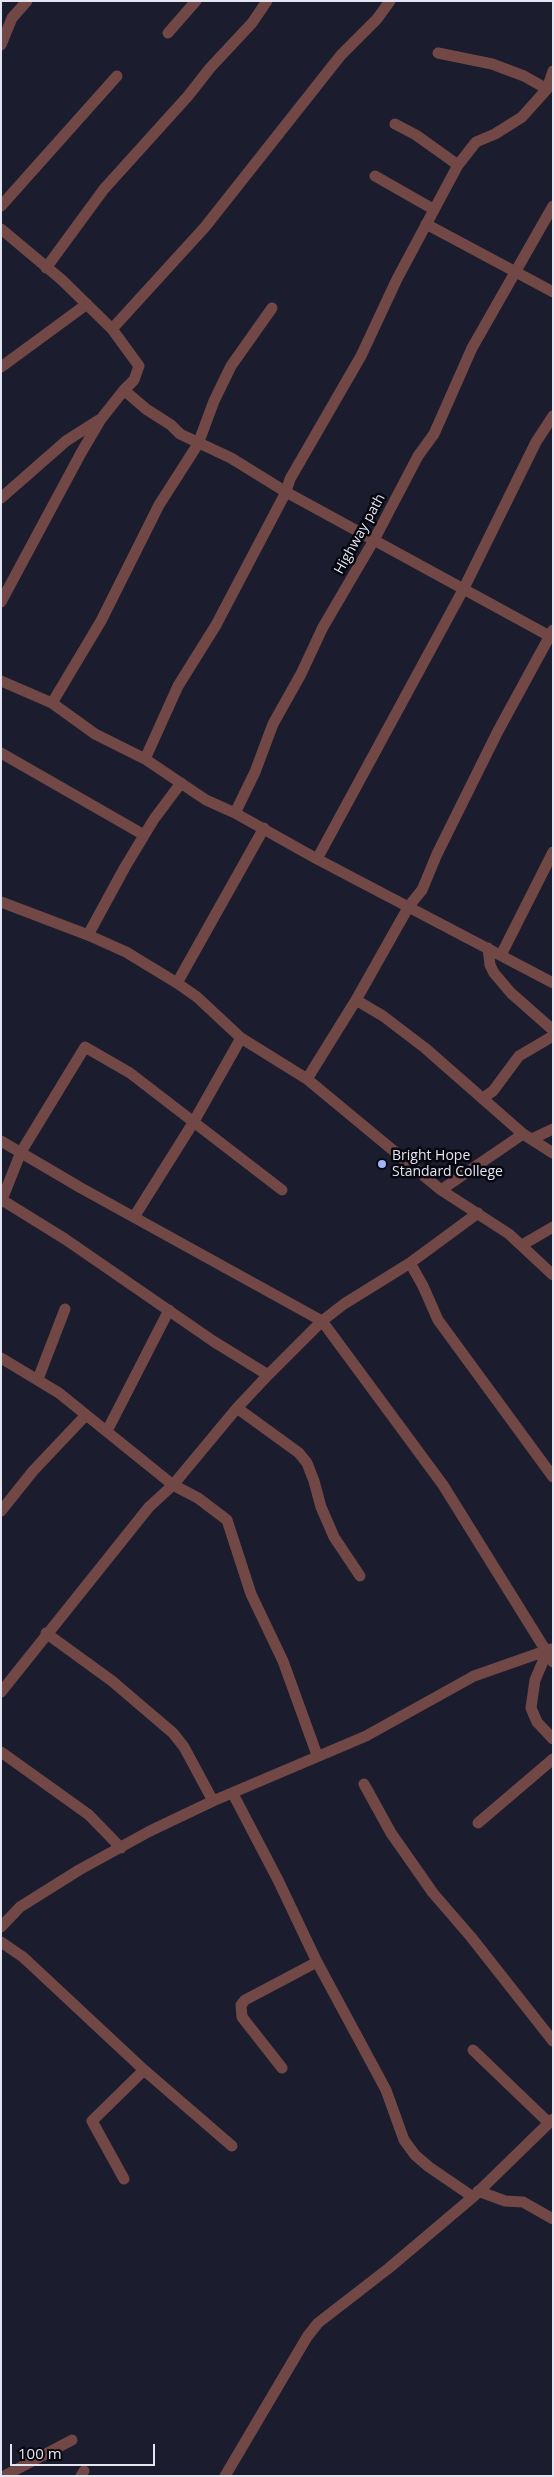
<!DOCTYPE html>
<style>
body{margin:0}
#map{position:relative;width:554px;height:2477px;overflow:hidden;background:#1b1c2d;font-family:"Open Sans",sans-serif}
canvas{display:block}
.frame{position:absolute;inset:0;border:2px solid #e4e5f2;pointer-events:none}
.scale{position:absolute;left:10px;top:2444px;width:145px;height:22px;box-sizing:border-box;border:2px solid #e4e5f2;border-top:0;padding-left:6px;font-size:15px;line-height:18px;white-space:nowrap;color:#e4e5f2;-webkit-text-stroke:4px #07070f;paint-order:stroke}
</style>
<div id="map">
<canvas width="554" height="2477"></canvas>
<div class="frame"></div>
<div class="scale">100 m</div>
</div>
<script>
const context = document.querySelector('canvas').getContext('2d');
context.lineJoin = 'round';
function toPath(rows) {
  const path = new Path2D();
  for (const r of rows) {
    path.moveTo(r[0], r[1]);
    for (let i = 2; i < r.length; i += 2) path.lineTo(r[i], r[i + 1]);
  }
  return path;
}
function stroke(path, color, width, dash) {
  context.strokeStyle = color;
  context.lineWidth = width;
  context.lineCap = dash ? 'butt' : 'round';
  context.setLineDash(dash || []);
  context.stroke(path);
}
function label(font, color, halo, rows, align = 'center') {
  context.font = font + ' "Open Sans",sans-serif';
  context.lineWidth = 5;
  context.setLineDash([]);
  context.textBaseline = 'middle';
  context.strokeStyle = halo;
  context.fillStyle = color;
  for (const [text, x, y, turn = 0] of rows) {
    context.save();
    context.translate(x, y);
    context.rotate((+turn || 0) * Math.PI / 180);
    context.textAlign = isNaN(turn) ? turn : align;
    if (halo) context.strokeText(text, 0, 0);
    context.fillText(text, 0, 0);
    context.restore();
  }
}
stroke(toPath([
 [168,33,196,1],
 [1,45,12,18,27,1],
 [438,53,492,64,524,76,547,89],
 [395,124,416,135,458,165],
 [375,176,433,209],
 [1,206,117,76],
 [426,224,553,292],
 [1,229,62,280,112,329,139,366,134,380,124,390,146,409,171,425,180,434,231,458,286,492,553,638],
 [46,268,104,189,188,96,210,68,252,23,267,1],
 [112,329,205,227,341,55,377,19,390,1],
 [1,367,87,304],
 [1,498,66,441,99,420],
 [1,602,81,453,101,419,124,390],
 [1,681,52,703,95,734,145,759,206,800,235,813,317,859,553,983],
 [52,703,101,621,159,505,198,444,214,401,231,366,272,308],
 [1,753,144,835],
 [145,759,178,686,216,625,286,492,290,479,361,356,397,279,458,165,476,142,495,134,522,117,547,89,553,71],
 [235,813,255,772,273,724,301,674,323,627,374,540,418,456,434,434,472,348,553,206],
 [317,859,463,590,536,442,553,416],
 [1,902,88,935,126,952,177,983,197,997,241,1038,307,1079,441,1190,509,1234,553,1275],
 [88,935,125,867,154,819,181,783],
 [488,948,490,965,494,973,511,993,553,1030],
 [501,955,553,852],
 [177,983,264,828],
 [356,1000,383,1016,425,1048,523,1134,553,1153],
 [307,1079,356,1000,409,906,422,890,437,854,498,731,553,630],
 [483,1098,493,1091,519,1056,553,1036],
 [532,1139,553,1129],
 [1,1141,81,1188,322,1321,443,1485,553,1662],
 [441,1190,523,1134],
 [2,1200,65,1239,213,1341,268,1375],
 [1,1202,21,1152,85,1047,130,1073,282,1190],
 [134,1217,193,1123,241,1038],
 [522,1245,553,1227],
 [410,1263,423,1286,438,1320,553,1477],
 [1,1358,59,1393,173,1485,198,1498,227,1520,251,1594,283,1661,317,1755],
 [38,1379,65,1309],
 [237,1408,299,1453,307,1463,314,1481,321,1507,334,1537,360,1576],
 [107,1431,169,1310],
 [1,1511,33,1471,86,1415],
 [46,1633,112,1681,173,1733,184,1747,213,1801],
 [547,1652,535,1680,531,1708,537,1722,553,1739],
 [1,1692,149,1507,173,1485,237,1408,268,1375,322,1321,344,1304,410,1263,478,1213],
 [1,1752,89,1815,121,1848],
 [364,1784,391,1833,433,1893,471,1937,553,2041],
 [233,1794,278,1880,317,1962,386,2090,404,2140,415,2155,429,2167,473,2197],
 [478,1823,553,1759],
 [1,1927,20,1907,79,1870,150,1831,213,1801,366,1736,474,1676,551,1649],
 [1,1942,23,1957,144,2070,232,2146],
 [473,2050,549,2123],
 [282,2068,242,2017,241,2005,245,2000,317,1962],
 [124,2179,92,2121,144,2070],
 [478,2191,505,2201,523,2202,553,2219],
 [4,2476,72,2440],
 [81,2476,84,2471],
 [225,2476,307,2337,318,2323,389,2268,473,2197,553,2119]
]), '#724846', 11);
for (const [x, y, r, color] of [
 [382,1164,5,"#a1b3fd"]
]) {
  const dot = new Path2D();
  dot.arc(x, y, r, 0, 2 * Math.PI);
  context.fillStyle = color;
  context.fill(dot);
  stroke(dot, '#07070f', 2);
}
label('14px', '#e4e5f2', '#07070f', [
 ["Highway path",360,534,-61]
]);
label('14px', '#e4e5f2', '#07070f', [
 ["Bright Hope",392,1156],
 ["Standard College",392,1172]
], 'left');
</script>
